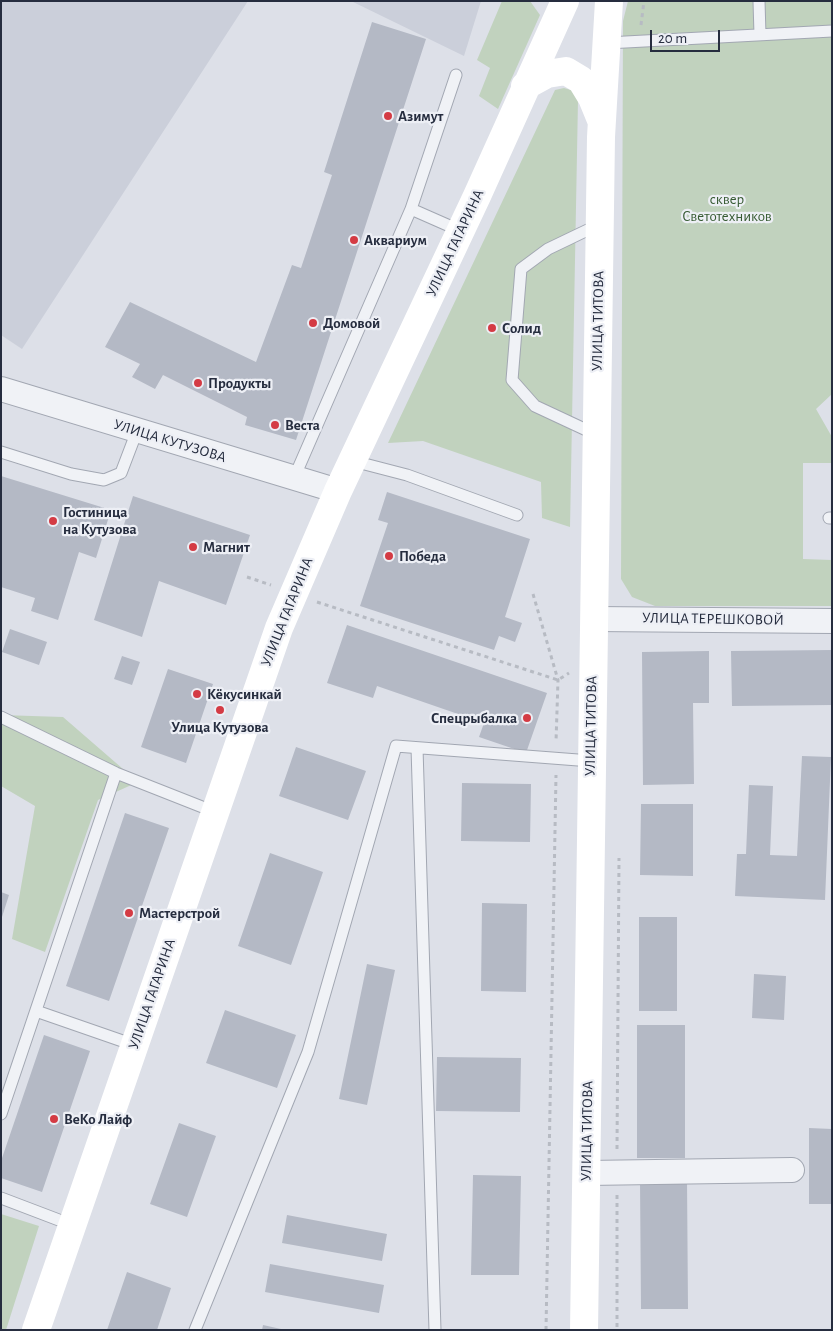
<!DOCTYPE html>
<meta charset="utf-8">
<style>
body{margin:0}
#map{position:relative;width:833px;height:1331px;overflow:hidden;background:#dde0e8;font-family:"Alegreya Sans",sans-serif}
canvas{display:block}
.frame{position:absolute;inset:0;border:2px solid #262d3f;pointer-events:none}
.scale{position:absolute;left:650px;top:30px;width:70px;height:22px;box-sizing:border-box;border:2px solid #262d3f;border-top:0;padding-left:6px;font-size:15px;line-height:18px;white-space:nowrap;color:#262d3f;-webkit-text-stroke:4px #edeff5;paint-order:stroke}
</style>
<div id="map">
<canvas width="833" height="1331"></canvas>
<div class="frame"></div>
<div class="scale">20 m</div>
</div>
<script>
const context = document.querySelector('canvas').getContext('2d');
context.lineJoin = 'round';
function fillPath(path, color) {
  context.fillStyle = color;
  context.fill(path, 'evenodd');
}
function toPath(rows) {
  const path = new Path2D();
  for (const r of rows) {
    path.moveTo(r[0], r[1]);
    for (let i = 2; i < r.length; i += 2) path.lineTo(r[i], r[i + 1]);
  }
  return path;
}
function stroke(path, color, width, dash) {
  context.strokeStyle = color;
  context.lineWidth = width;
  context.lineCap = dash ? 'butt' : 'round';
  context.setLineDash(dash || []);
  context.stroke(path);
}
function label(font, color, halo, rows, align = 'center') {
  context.font = font + ' "Alegreya Sans",sans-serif';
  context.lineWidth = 4.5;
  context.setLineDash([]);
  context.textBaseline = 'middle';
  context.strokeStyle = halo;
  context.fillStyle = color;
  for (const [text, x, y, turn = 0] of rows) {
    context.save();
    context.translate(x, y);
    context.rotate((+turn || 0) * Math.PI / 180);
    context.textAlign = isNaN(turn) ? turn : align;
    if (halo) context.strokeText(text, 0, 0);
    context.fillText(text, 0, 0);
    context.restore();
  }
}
fillPath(toPath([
 [1,1,248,1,22,349,1,335],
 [351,1,481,1,464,56]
]), '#cbcfda');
fillPath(toPath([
 [502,1,530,1,540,15,498,109,479,96,490,68,477,60],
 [628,1,832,1,832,394,816,409,832,437,832,463,803,463,803,559,832,560,832,606,655,606,632,597,621,579,623,21],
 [564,88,574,91,578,100,570,527,542,518,541,482,423,441,388,443,555,90],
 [1,715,63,717,138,782,98,800,45,952,12,939,35,806,1,786],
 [1,1214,39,1226,6,1330,1,1330]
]), '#c1d2be');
fillPath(toPath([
 [372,22,426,39,296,440,245,425,247,417,163,375,155,389,132,377,140,364,105,347,130,302,256,362,292,265,301,268,332,175,324,172],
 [1,476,111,510,96,558,79,552,58,620,31,611,35,598,1,587],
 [387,492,530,539,505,617,522,623,515,642,499,636,494,650,360,606,388,523,378,520],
 [133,496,250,535,226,605,159,581,142,637,94,620],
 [347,625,547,693,526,753,479,737,484,723,377,686,373,698,327,683],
 [10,629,47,642,39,665,2,652],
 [832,650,832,705,732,706,731,651],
 [709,651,709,703,693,703,694,784,643,785,642,652],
 [122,656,140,662,132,685,114,679],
 [168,669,213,684,186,763,141,747],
 [296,747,366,771,348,820,279,796],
 [802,756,831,757,825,900,735,896,737,854,746,854,749,785,773,786,770,855,797,856],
 [462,783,531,784,530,842,461,841],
 [641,804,693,804,693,876,640,875],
 [125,813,169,828,109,1001,66,986],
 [270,853,323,872,291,965,238,946],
 [1,892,9,895,2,917,1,917],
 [482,903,527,904,526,992,481,991],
 [639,917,677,917,677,1011,639,1011],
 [367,964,395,970,367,1105,339,1099],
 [754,974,786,976,784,1020,752,1018],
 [225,1010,296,1035,277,1088,206,1063],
 [637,1025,685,1025,685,1158,637,1158],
 [44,1035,90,1051,42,1192,1,1178,1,1161],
 [437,1057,521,1058,520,1112,436,1111],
 [179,1123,216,1136,187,1217,150,1204],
 [809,1128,832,1129,832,1204,809,1204],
 [473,1175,521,1176,519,1275,471,1275],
 [640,1180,687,1180,688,1309,641,1309],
 [287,1215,387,1234,382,1261,282,1243],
 [270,1264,384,1285,379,1313,265,1292],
 [127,1272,171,1288,157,1330,107,1330],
 [263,1325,281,1329,281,1330,262,1330]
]), '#b4b9c5');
const lane = toPath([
 [759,1,760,35],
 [607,43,832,31],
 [456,75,411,209,461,231],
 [595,434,535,406,512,380,521,269,548,249,598,225],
 [1,452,71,474,104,480,121,473,137,431],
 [353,461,407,475,517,515],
 [294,478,411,209],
 [829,518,832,518],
 [1,717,116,773,215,812],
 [417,748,435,1330],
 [36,1011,134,1045],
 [1,1114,116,773],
 [1,1198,72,1225],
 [195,1330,308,1052,396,746,591,761]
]);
const street = toPath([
 [1,389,338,491],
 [594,619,832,621],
 [587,1173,792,1170]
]);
stroke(lane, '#a2a7b2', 13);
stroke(street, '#a2a7b2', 26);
stroke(toPath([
 [641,25,644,1],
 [247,577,271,585],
 [533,594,558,680,556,742],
 [317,602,558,680,569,673],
 [617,1149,619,858],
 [617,1195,617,1330],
 [546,1330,556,775]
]), '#b7bbc3', 3, [4, 4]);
stroke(lane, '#f0f2f6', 11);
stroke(street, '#f0f2f6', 24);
stroke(toPath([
 [525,86,547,74,566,71,581,80,592,98,601,120],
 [36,1330,279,628,338,491,477,196,565,1],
 [584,1330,601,137,609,1]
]), '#fff', 28);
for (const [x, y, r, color] of [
 [388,116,5,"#d43b44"],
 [354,240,5,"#d43b44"],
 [313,323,5,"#d43b44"],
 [492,328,5,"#d43b44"],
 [198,383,5,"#d43b44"],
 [275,425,5,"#d43b44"],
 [53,521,5,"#d43b44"],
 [193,547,5,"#d43b44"],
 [389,556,5,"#d43b44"],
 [197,694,5,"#d43b44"],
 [220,710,5,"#d43b44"],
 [527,718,5,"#d43b44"],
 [129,913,5,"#d43b44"],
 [54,1119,5,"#d43b44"]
]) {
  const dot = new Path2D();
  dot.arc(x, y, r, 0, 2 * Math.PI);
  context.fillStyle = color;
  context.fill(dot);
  stroke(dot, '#edeff5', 2);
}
label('bold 15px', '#262d3f', '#edeff5', [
 ["Азимут",398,116],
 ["Аквариум",364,240],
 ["Домовой",323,323],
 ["Солид",502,328],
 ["Продукты",208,383],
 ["Веста",285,425],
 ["Гостиница",63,512],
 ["на Кутузова",63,529],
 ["Магнит",203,547],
 ["Победа",399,556],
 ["Кёкусинкай",207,694],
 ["Спецрыбалка",517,718,"right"],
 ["Улица Кутузова",220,727,"center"],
 ["Мастерстрой",139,913],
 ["ВеКо Лайф",64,1119]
], 'left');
label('15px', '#375b33', '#edeff5', [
 ["сквер",727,199],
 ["Светотехников",727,216]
]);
label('15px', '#262d3f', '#edeff5', [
 ["УЛИЦА ГАГАРИНА",455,243,-65],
 ["УЛИЦА ТИТОВА",598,321,-89],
 ["УЛИЦА КУТУЗОВА",170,441,17],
 ["УЛИЦА ГАГАРИНА",287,612,-68],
 ["УЛИЦА ТЕРЕШКОВОЙ",713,619,1],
 ["УЛИЦА ТИТОВА",591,726,-89],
 ["УЛИЦА ГАГАРИНА",152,994,-71],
 ["УЛИЦА ТИТОВА",587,1131,-89]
]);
</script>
